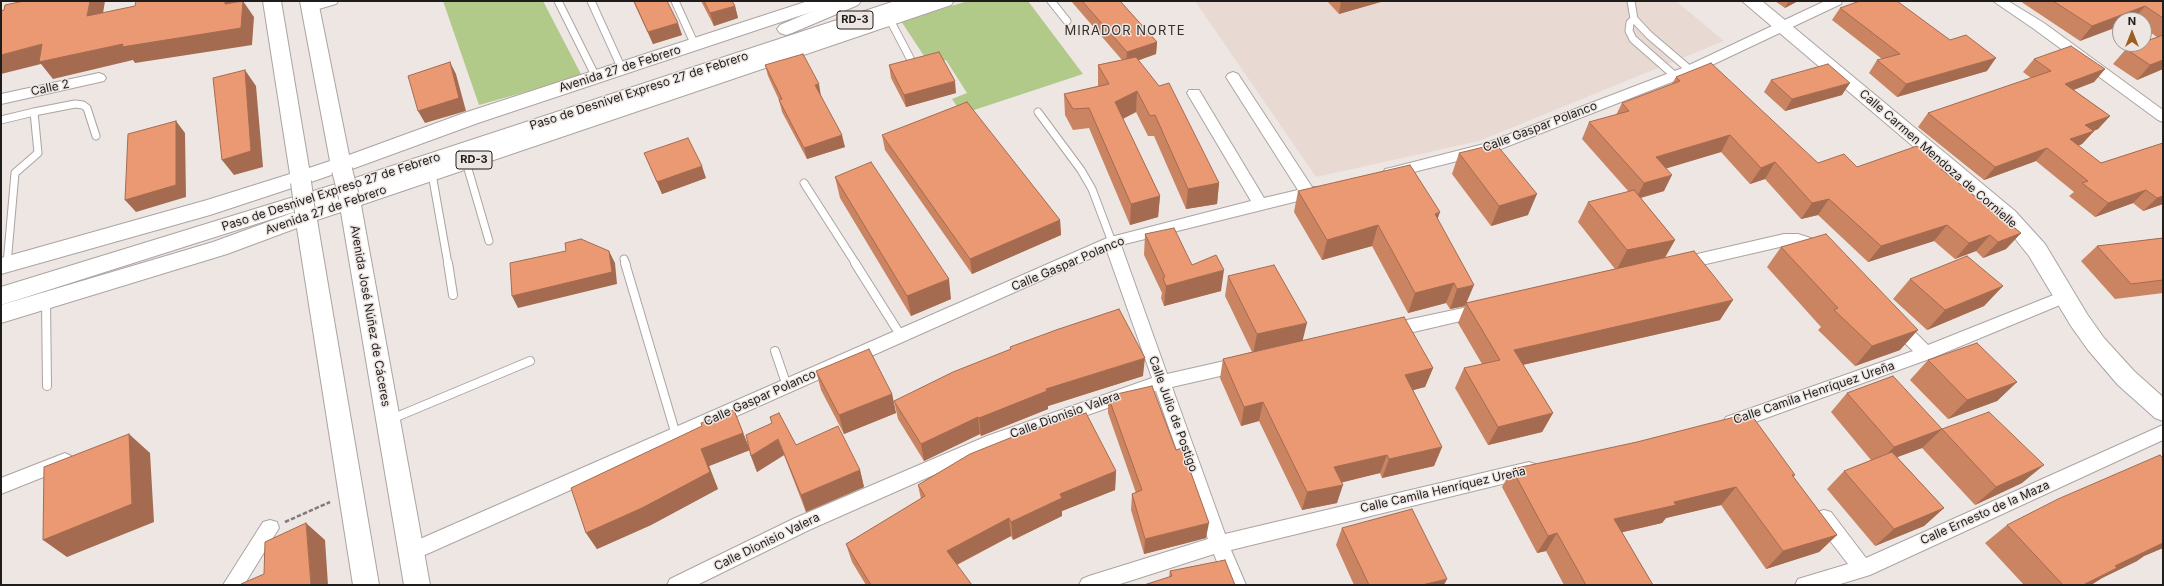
<!DOCTYPE html>
<meta charset="utf-8">
<style>
body{margin:0}
#map{position:relative;width:2164px;height:586px;overflow:hidden;background:#ede6e3;font-family:Inter,sans-serif}
canvas{display:block}
.frame{position:absolute;inset:0;border:2px solid #1f1d1c;pointer-events:none}
.north{position:absolute;left:2112px;top:12px;width:40px;height:40px;box-sizing:border-box;background:#ede6e3;border:1px solid #9b9693;border-radius:50%;rotate:0deg;font-size:11px;font-weight:700;line-height:16px;text-align:center;color:#1f1d1c}
.north::after{content:'';display:block;margin:auto;width:14px;height:18px;background:#9c5e23;clip-path:polygon(50% 0,100% 100%,50% 72%,0 100%)}
</style>
<div id="map">
<canvas width="2164" height="586"></canvas>
<div class="frame"></div>
<div class="north">N</div>
</div>
<script>
const context = document.querySelector('canvas').getContext('2d');
context.lineJoin = 'round';
function fillPath(path, color) {
  context.fillStyle = color;
  context.fill(path, 'evenodd');
}
function toPath(rows) {
  const path = new Path2D();
  for (const r of rows) {
    path.moveTo(r[0], r[1]);
    for (let i = 2; i < r.length; i += 2) path.lineTo(r[i], r[i + 1]);
  }
  return path;
}
function stroke(path, color, width, dash) {
  context.strokeStyle = color;
  context.lineWidth = width;
  context.lineCap = dash ? 'butt' : 'round';
  context.setLineDash(dash || []);
  context.stroke(path);
}
function label(font, color, halo, rows, align = 'center') {
  context.font = font + ' Inter,sans-serif';
  context.lineWidth = 3;
  context.setLineDash([]);
  context.textBaseline = 'middle';
  context.strokeStyle = halo;
  context.fillStyle = color;
  for (const [text, x, y, turn = 0] of rows) {
    context.save();
    context.translate(x, y);
    context.rotate((+turn || 0) * Math.PI / 180);
    context.textAlign = isNaN(turn) ? turn : align;
    if (halo) context.strokeText(text, 0, 0);
    context.fillText(text, 0, 0);
    context.restore();
  }
}
fillPath(toPath([
 [1195,1,1676,1,1724,41,1479,141,1316,177]
]), '#e8dad3');
fillPath(toPath([
 [443,1,543,1,582,76,479,105],
 [968,1,1028,1,1083,74,962,114,952,99,967,93,946,60,930,65,901,21]
]), '#b1c989');
const laneFar1 = toPath([
 [558,1,596,77],
 [591,1,622,69],
 [675,1,695,45],
 [1051,1,1067,21],
 [1631,1,1634,19,1649,35,1690,70],
 [310,8,334,1],
 [1634,19,1630,23,1629,31,1633,39,1675,76],
 [890,20,911,60],
 [1038,112,1081,170,1092,189,1112,242],
 [1,120,34,112],
 [466,162,489,241],
 [432,174,448,264],
 [804,183,856,264],
 [624,259,626,264],
 [7,264,15,173,38,153,34,112,75,104,83,105,87,108,96,136]
]);
const lane = toPath([
 [448,263,453,295],
 [625,263,676,435],
 [855,263,901,336],
 [46,301,47,386],
 [775,351,787,386],
 [389,420,530,361]
]);
const street = toPath([
 [1825,1,1842,1,1841,4,1695,73,1493,152,1390,178,1385,177,1383,173,1385,169,1390,168,1484,144,1685,67,1825,1],
 [1993,1,2008,1,2044,23,2163,110,2163,122,2158,120,2034,29,1993,1],
 [1233,72,1238,74,1312,187,1322,187,1324,191,1322,195,1121,245,1167,374,1242,357,1248,359,1250,364,1248,369,1242,371,1172,387,1225,534,1529,462,1535,464,1538,470,1535,476,1231,550,1246,585,1226,585,1214,554,1117,585,1079,585,1082,579,1089,576,1208,539,1156,391,999,446,809,530,697,585,667,585,670,579,795,518,987,436,1152,378,1107,251,418,558,411,561,404,558,402,552,404,546,1107,238,1251,201,1187,93,1189,90,1199,90,1264,198,1298,190,1226,77,1228,74,1233,72],
 [99,73,104,75,106,78,104,81,1,104,1,94,99,73],
 [1784,234,1798,234,1820,241,1828,249,1825,253,1820,255,1798,246,1784,246,1680,270,1674,268,1672,264,1674,260,1680,258,1784,234],
 [2066,290,2072,292,2074,296,2072,300,1932,358,1747,425,1732,429,1726,427,1723,422,1726,417,1913,351,1889,328,1887,323,1889,318,1895,317,1901,318,1928,345,2066,290],
 [1482,304,1488,306,1490,310,1488,314,1482,316,1388,338,1382,336,1380,331,1382,326,1388,324,1482,304],
 [2163,425,2163,440,1870,575,1837,585,1795,585,1798,579,1848,564,1817,524,1815,518,1817,512,1824,510,1831,512,1866,558,2163,425],
 [65,453,71,456,74,461,71,466,1,494,1,478,65,453],
 [270,520,277,522,279,528,244,585,223,585,263,522,270,520]
]);
const secondary = toPath([
 [1742,1,1762,1,2015,211,2045,244,2087,314,2104,338,2134,371,2163,397,2163,421,2155,418,2118,385,2088,350,2071,326,2029,256,2001,221,1742,1]
]);
const primary = toPath([
 [263,1,281,1,309,168,330,161,300,1,318,1,349,155,464,113,808,1,835,1,832,5,478,123,352,169,349,175,342,177,334,174,311,182,308,187,301,189,295,187,210,215,1,274,1,258,207,200,290,174,263,1],
 [927,1,954,1,951,5,361,205,430,585,404,585,341,212,317,220,379,585,353,585,297,228,227,254,1,323,1,305,213,242,295,212,298,207,305,204,311,206,339,197,342,192,349,190,356,192,927,1]
]);
const highway = toPath([
 [836,1,861,1,858,5,792,33,786,35,780,33,777,29,780,25,836,1],
 [895,1,944,1,941,5,898,17,891,14,363,190,1,305,1,287,349,180,895,1]
]);
stroke(laneFar1, '#aba4a2', 9);
stroke(lane, '#aba4a2', 10);
stroke(street, '#aba4a2', 2);
stroke(secondary, '#aba4a2', 2);
stroke(primary, '#aba4a2', 2);
stroke(highway, '#aba4a2', 2);
stroke(toPath([
 [285,522,330,502]
]), '#807c7a', 2.5, [4.5, 2]);
stroke(laneFar1, '#fff', 7);
stroke(lane, '#fff', 8);
fillPath(street, '#fff');
fillPath(secondary, '#fff');
fillPath(primary, '#fff');
fillPath(highway, '#fff');
const primaryBridge = toPath([
 [342,170,349,197],
 [301,182,305,212]
]);
stroke(primaryBridge, '#aba4a2', 22, []);
stroke(primaryBridge, '#fff', 20);
fillPath(toPath([
 [633,1,667,1,682,35,653,44],
 [701,1,732,1,735,6,738,18,714,26],
 [1071,1,1120,1,1157,42,1156,54,1138,60,1219,183,1217,204,1186,209,1154,136,1148,136,1136,112,1123,119,1160,196,1158,217,1130,225,1089,128,1073,130,1065,115,1064,94,1098,86,1098,65,1122,60],
 [1327,1,1384,1,1339,14],
 [1775,1,1798,1,1785,8],
 [2020,1,2163,1,2163,69,2137,80,2113,64,2126,49,2157,37,2144,28,2144,20,2120,20,2080,41],
 [1840,8,1987,71,1897,97,1869,73,1877,60,1882,59,1832,20],
 [2034,59,2105,69,2094,82,2074,90,2110,116,2098,129,2094,131,2082,144,2078,146,2101,163,2163,143,2163,204,2143,211,2133,203,2095,217,2069,196,2074,192,2036,161,1984,180,1918,127,1928,113,2031,78,2023,72],
 [765,65,821,96,845,147,807,159,782,112,779,100,768,76],
 [889,65,956,93,906,107,891,78],
 [1676,77,1818,163,1857,167,1944,168,1942,170,2021,233,2006,249,1983,258,1976,251,1955,259,1934,241,1868,262,1818,215,1801,219,1765,179,1750,184,1721,152,1666,168,1664,191,1641,198,1675,240,1665,258,1720,320,1523,365,1553,413,1542,432,1488,445,1455,388,1464,368,1482,364,1458,323,1465,306,1450,309,1446,303,1408,313,1372,246,1322,260,1294,212,1298,191,1438,219,1467,303,1615,269,1578,222,1588,202,1629,192,1582,139,1589,122,1616,115,1622,103,1672,84],
 [1771,80,1842,95,1785,111,1764,92],
 [882,135,1060,220,1061,235,972,274,885,150],
 [644,153,706,178,662,194],
 [1459,153,1528,215,1491,226,1452,174],
 [835,177,951,299,911,316,840,198],
 [1145,234,1192,265,1221,291,1164,306,1161,298,1162,293,1144,255],
 [2163,238,2163,293,2115,299,2081,261,2097,246],
 [1781,247,1900,350,1855,366,1818,330,1821,327,1767,267],
 [1228,276,1303,341,1433,368,1425,387,1413,390,1442,447,1434,466,1382,478,1380,473,1341,482,1337,503,1302,510,1259,421,1241,426,1220,378,1223,359,1252,352,1225,296],
 [1910,279,2003,286,1984,306,1927,330,1893,299],
 [1010,347,1143,376,1048,406,1048,409,981,436,980,434,924,461,898,419,894,401,1011,349],
 [1928,360,2017,382,1997,401,1948,419,1910,380],
 [816,371,892,394,896,413,844,434,821,390],
 [1847,393,1942,429,2022,483,1975,505,1922,448,1897,457,1944,508,1924,526,1875,546,1827,489,1844,471,1871,460,1831,412],
 [1108,396,1176,450,1206,538,1144,554,1131,510,1132,494,1136,493,1108,413],
 [734,410,749,448,796,445,860,470,864,487,806,512,784,455,757,472,751,456,750,450,709,466,718,489,651,525,597,549,586,533,702,426],
 [2163,458,2163,548,2144,556,2137,561,2102,578,2091,585,2024,585,1985,543,2007,525],
 [1512,469,1795,475,1793,477,1837,535,1819,552,1766,569,1721,505,1666,518,1662,523,1622,532,1653,585,1564,585,1546,551,1537,553,1502,487],
 [1116,471,1115,490,1062,511,1062,516,1013,540,1011,536,957,565,972,585,866,585,852,562,846,544,921,499,918,485],
 [1342,528,1444,585,1354,585,1336,545],
 [1170,571,1235,585,1169,577]
]), '#ca8462');
fillPath(toPath([
 [90,1,105,1,100,32,87,16],
 [225,1,235,1,236,20,225,4],
 [243,1,254,17,252,45,135,63,133,60,53,79,41,64,1,74,1,55,42,44],
 [1341,1,1384,1,1339,14],
 [1789,1,1798,1,1785,8],
 [735,6,738,18,714,26,710,13],
 [2145,6,2133,20,2120,20,2120,26,2080,41,2092,26],
 [678,23,682,35,653,44,648,32],
 [1157,42,1156,54,1126,65,1127,52],
 [1996,58,1987,71,1897,97,1906,84],
 [2163,60,2163,69,2137,80,2150,65],
 [450,62,456,74,466,111,425,123,418,111],
 [2105,69,2094,82,2054,97,2065,84],
 [245,70,256,86,263,167,234,175,222,160],
 [955,81,956,93,906,107,904,95],
 [1850,83,1842,95,1785,111,1792,99],
 [819,84,821,96,818,97,815,85],
 [1137,91,1136,112,1114,123,1115,102],
 [2110,116,2098,129,2074,138,2085,125],
 [176,121,185,133,186,197,136,212,125,200],
 [2094,131,2082,144,2058,153,2070,139],
 [842,135,845,147,807,159,804,148],
 [1730,135,1721,152,1648,174,1656,157],
 [2047,148,2036,161,1984,180,1995,167],
 [1775,162,1765,179,1750,184,1761,168],
 [702,166,706,178,662,194,657,182],
 [1672,175,1664,191,1636,199,1644,183],
 [1219,183,1217,204,1186,209,1188,189],
 [2146,190,2133,203,2095,217,2108,203],
 [1537,194,1528,215,1491,226,1499,206],
 [1160,196,1158,217,1130,225,1131,204],
 [2163,196,2163,204,2143,211,2157,198],
 [1829,199,1818,215,1801,219,1812,203],
 [1440,212,1433,232,1435,214],
 [1060,220,1061,235,972,274,970,259],
 [1378,225,1372,246,1322,260,1327,240],
 [1947,225,1934,241,1868,262,1881,246],
 [2021,233,2006,249,1983,258,1998,242],
 [1990,235,1976,251,1955,259,1969,243],
 [1675,240,1663,260,1616,271,1627,250],
 [609,251,615,263,617,284,518,308,512,296],
 [1224,270,1221,291,1164,306,1166,286],
 [949,279,951,299,911,316,907,296],
 [1454,283,1446,303,1408,313,1415,293],
 [1474,285,1466,304,1466,303,1465,306,1450,309,1457,289],
 [2003,286,1984,306,1927,330,1945,310],
 [1733,300,1720,320,1504,369,1514,350],
 [1307,323,1302,343,1253,354,1257,334],
 [1918,330,1900,350,1855,366,1872,346],
 [1145,358,1143,376,1048,406,1048,409,981,436,979,418,1046,389],
 [1433,368,1425,387,1398,394,1405,375],
 [2017,382,1997,401,1948,419,1967,400],
 [892,394,896,413,844,434,839,415],
 [1263,402,1259,421,1241,426,1244,407],
 [734,410,750,450,709,466,718,489,651,525,597,549,586,533,701,449],
 [1553,413,1542,432,1488,445,1498,427],
 [978,417,980,434,924,461,921,444],
 [1942,429,1922,448,1876,465,1894,447],
 [129,434,150,453,154,522,67,557,43,540],
 [778,439,784,455,757,472,751,456],
 [1442,447,1434,466,1382,478,1389,459],
 [1387,455,1380,473,1328,486,1334,467],
 [2044,465,2022,483,1975,505,1996,487],
 [860,470,864,487,806,512,801,495],
 [1116,471,1115,490,1062,511,1062,516,1013,540,1011,522,1060,494],
 [1343,485,1337,503,1302,510,1307,492],
 [1736,487,1721,505,1666,518,1662,523,1602,537,1614,519,1674,502],
 [1944,508,1924,526,1875,546,1894,529],
 [1009,518,1011,536,950,568,947,551],
 [306,523,325,540,328,585,311,585],
 [1209,523,1206,538,1144,554,1145,539],
 [1557,533,1546,551,1537,553,1548,536],
 [1837,535,1819,552,1766,569,1783,551],
 [2163,542,2163,548,2144,556,2137,561,2102,578,2091,585,2083,585,2115,566],
 [1447,579,1444,585,1422,585]
]), '#a46b50');
const building = toPath([
 [24,1,90,1,87,16,135,6,136,1,225,1,225,4,243,1,241,28,122,47,123,44,39,62,42,44,1,55,1,11,4,10,5,5,24,1],
 [634,1,667,1,678,23,648,32,634,1],
 [704,1,732,1,735,6,710,13,704,1],
 [1082,1,1120,1,1157,42,1127,52,1082,1],
 [1860,1,1897,1,1950,40,1966,35,1996,58,1906,84,1877,60,1900,54,1840,8,1860,1],
 [2053,1,2163,1,2163,18,2145,6,2092,26,2053,1],
 [2163,35,2163,60,2150,65,2126,49,2139,44,2144,44,2144,42,2163,35],
 [2071,46,2105,69,2065,84,2110,116,2085,125,2094,131,2070,139,2101,163,2163,143,2163,173,2162,173,2163,174,2163,196,2157,198,2146,190,2108,203,2082,183,2088,181,2047,148,1995,167,1928,113,2051,71,2034,59,2071,46],
 [939,52,955,81,904,95,889,65,939,52],
 [803,54,819,84,815,85,842,135,804,148,779,100,782,99,765,65,803,54],
 [1136,57,1159,86,1169,83,1219,183,1188,189,1155,115,1150,116,1137,91,1115,102,1160,196,1131,204,1089,108,1073,109,1064,94,1109,84,1098,65,1136,57],
 [450,62,459,98,418,111,408,76,450,62],
 [1711,63,1818,163,1844,154,1857,167,1917,146,1944,168,1941,169,2021,233,1998,242,1990,235,1969,243,1947,225,1881,246,1829,199,1812,203,1775,162,1761,168,1730,135,1656,157,1672,175,1644,183,1589,122,1629,111,1622,103,1680,81,1676,77,1711,63],
 [1828,64,1850,83,1792,99,1771,80,1828,64],
 [245,70,251,151,222,160,213,78,245,70],
 [967,102,1060,220,970,259,882,135,967,102],
 [176,121,176,185,125,200,128,134,176,121],
 [688,138,702,166,657,182,644,153,688,138],
 [1496,144,1537,194,1499,206,1459,153,1496,144],
 [871,162,949,279,907,296,835,177,871,162],
 [1410,165,1440,212,1435,214,1474,285,1457,289,1454,283,1415,293,1378,225,1327,240,1298,191,1410,165],
 [1634,190,1675,240,1627,250,1588,202,1634,190],
 [1174,228,1192,265,1216,255,1224,270,1166,286,1163,278,1165,277,1145,234,1174,228],
 [1826,234,1918,330,1872,346,1834,310,1838,308,1781,247,1826,234],
 [2163,238,2163,280,2131,284,2097,246,2163,238],
 [581,239,609,251,612,272,512,296,510,263,566,251,565,243,581,239],
 [1694,251,1733,300,1514,350,1553,413,1498,427,1464,368,1500,360,1466,303,1694,251],
 [1967,256,2003,286,1945,310,1910,279,1967,256],
 [1274,265,1307,323,1257,334,1228,276,1274,265],
 [1119,309,1145,358,1046,389,1047,391,979,418,978,417,921,444,894,401,953,372,1011,349,1010,347,1056,330,1119,309],
 [1404,317,1433,368,1405,375,1442,447,1389,459,1387,455,1334,467,1343,485,1307,492,1263,402,1244,407,1223,359,1404,317],
 [1977,343,2017,382,1967,400,1928,360,1977,343],
 [869,349,892,394,839,415,816,371,869,349],
 [1893,376,1942,429,1894,447,1847,393,1893,376],
 [1152,386,1176,450,1182,448,1209,523,1145,539,1132,494,1142,490,1108,396,1152,386],
 [734,410,743,433,701,449,710,472,642,508,586,533,571,488,702,426,701,423,734,410],
 [1989,412,2044,465,1996,487,1942,429,1989,412],
 [779,413,796,445,838,426,860,470,801,495,778,439,751,456,746,435,772,423,770,417,779,413],
 [1086,413,1116,471,1060,494,1062,498,1011,522,1009,518,947,551,972,585,871,585,846,544,925,496,918,485,970,454,1030,430,1086,413],
 [1750,413,1795,475,1792,475,1837,535,1783,551,1736,487,1674,502,1676,505,1614,519,1653,585,1586,585,1557,533,1548,536,1512,469,1637,442,1750,413],
 [129,434,132,504,43,540,44,467,129,434],
 [1892,452,1944,508,1894,529,1844,471,1892,452],
 [2160,455,2163,458,2163,542,2162,542,2163,543,2115,566,2117,568,2083,585,2063,585,2007,525,2058,499,2160,455],
 [1412,509,1447,579,1422,585,1369,585,1342,528,1412,509],
 [306,523,311,585,241,585,241,584,264,574,265,542,306,523],
 [1225,560,1235,585,1144,585,1172,576,1170,571,1225,560]
]);
fillPath(building, '#eb9972');
stroke(building, '#a46b50', 1);
for (const [x, y, w] of [
 [855,20,36],
 [474,160,36]
]) {
  const box = new Path2D();
  box.roundRect(x - w / 2, y - 9, w, 18, 3);
  context.fillStyle = '#ede6e3';
  context.fill(box);
  stroke(box, '#1f1d1c', 1);
}
label('bold 11px', '#1f1d1c', null, [
 ["RD-3",855,20],
 ["RD-3",474,160]
]);
label('12px', '#1f1d1c', '#ede6e3', [
 ["Avenida 27 de Febrero",620,69,-18],
 ["Calle 2",50,88,-12],
 ["Paso de Desnivel Expreso 27 de Febrero",639,91,-18],
 ["Calle Gaspar Polanco",1540,127,-21],
 ["Calle Carmen Mendoza de Cornielle",1938,159,41],
 ["Paso de Desnivel Expreso 27 de Febrero",331,192,-18],
 ["Avenida 27 de Febrero",326,210,-19],
 ["Calle Gaspar Polanco",1068,264,-23],
 ["Avenida José Núñez de Cáceres",370,316,80],
 ["Calle Camila Henríquez Ureña",1814,393,-19],
 ["Calle Gaspar Polanco",760,398,-24],
 ["Calle Julio de Postigo",1173,414,70],
 ["Calle Dionisio Valera",1065,415,-20],
 ["Calle Camila Henríquez Ureña",1443,490,-13],
 ["Calle Ernesto de la Maza",1985,513,-24],
 ["Calle Dionisio Valera",767,542,-26]
]);
context.letterSpacing = '1px';
label('13px', '#342f2d', '#ede6e3', [
 ["MIRADOR NORTE",1125,31]
]);
context.letterSpacing = '0px';
</script>
